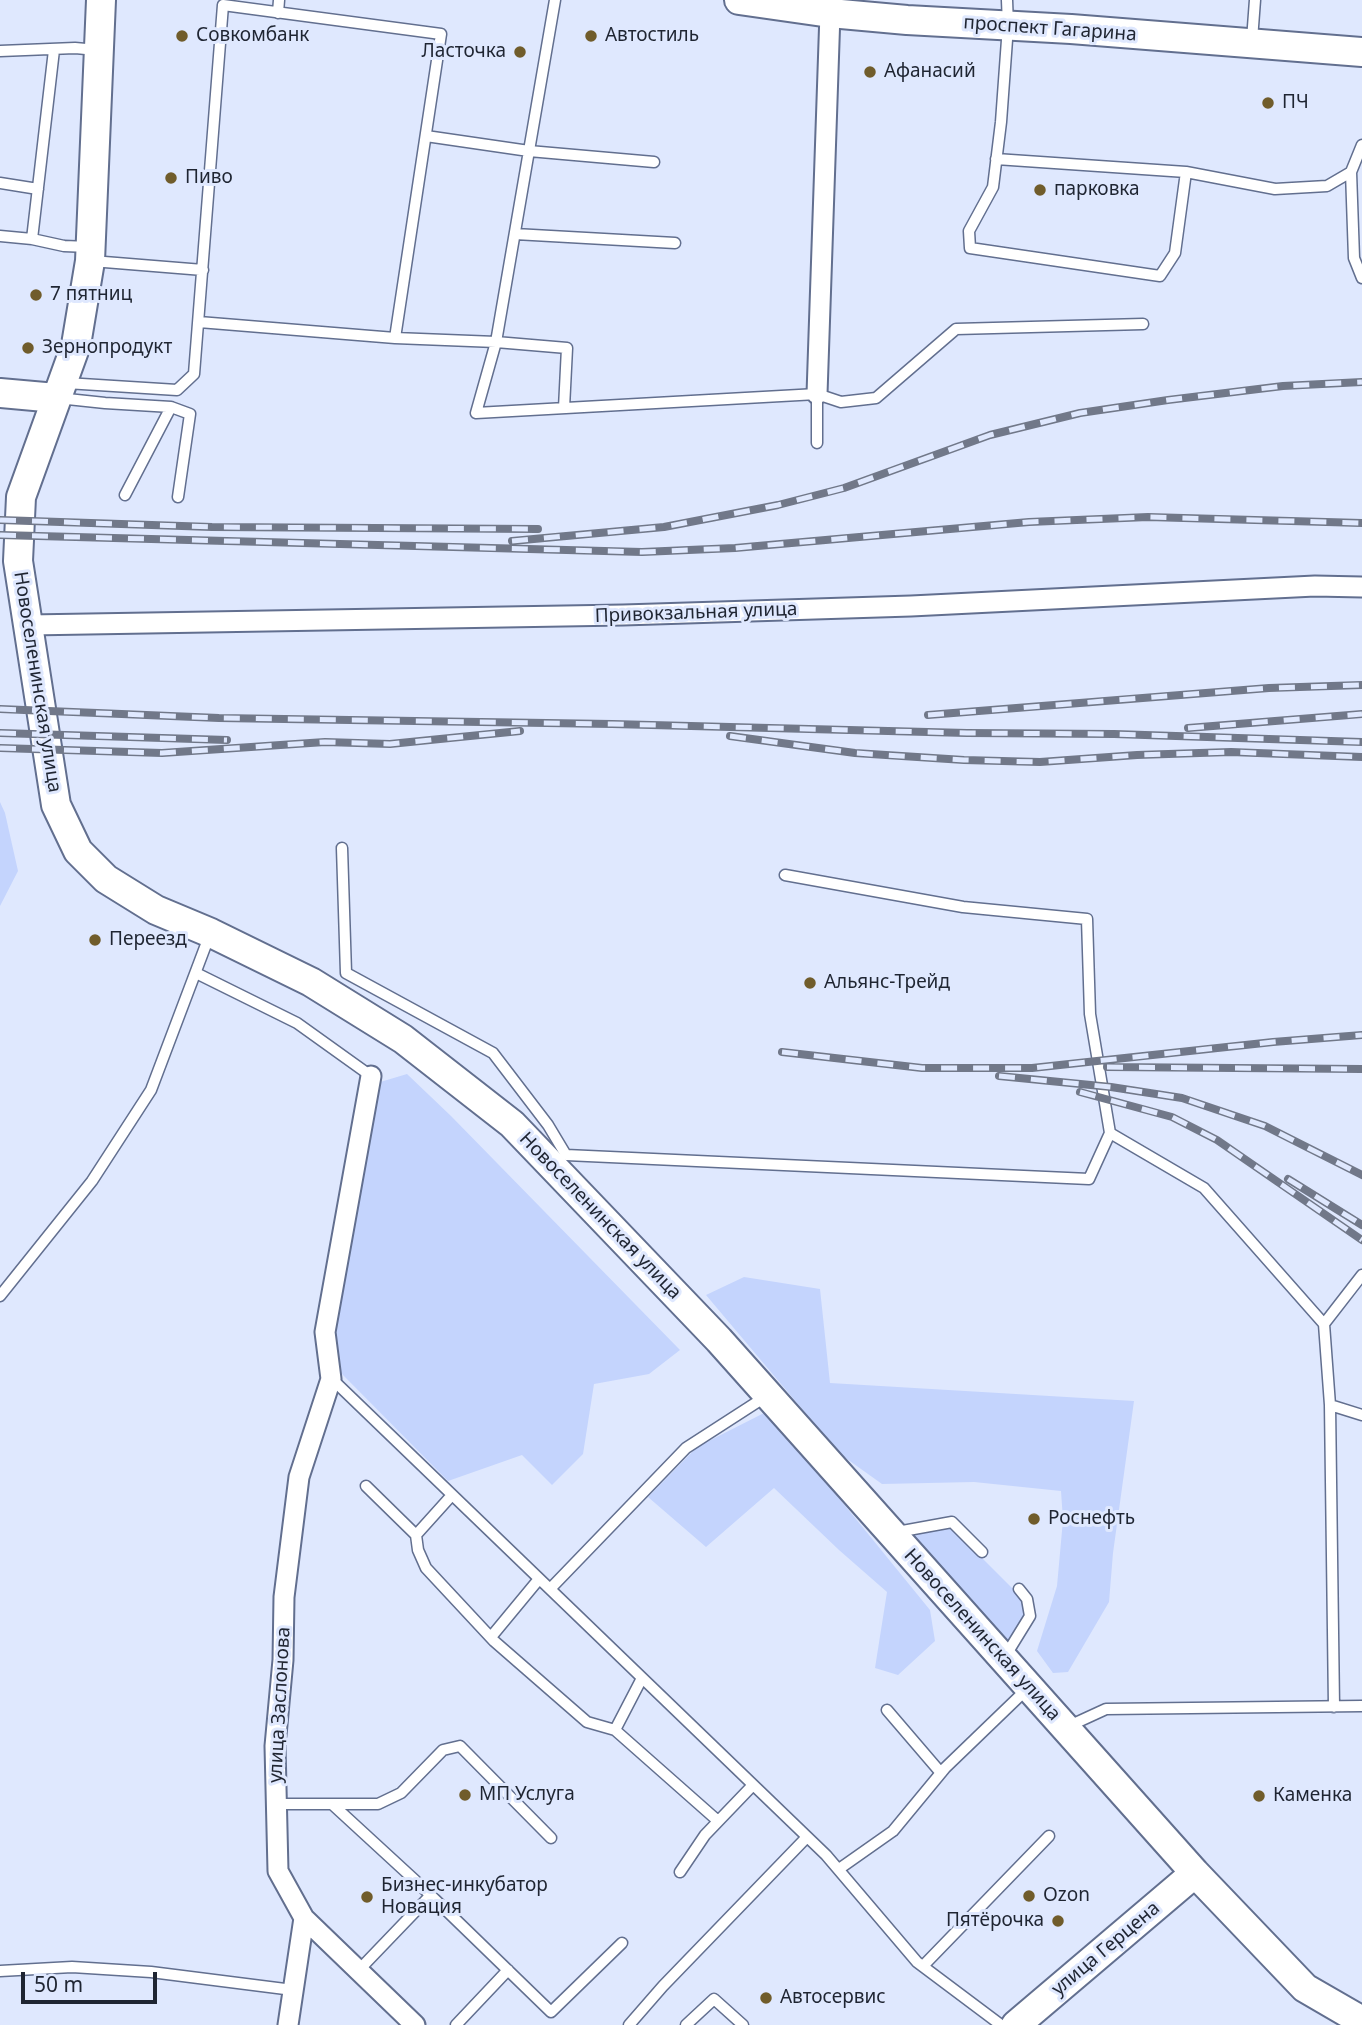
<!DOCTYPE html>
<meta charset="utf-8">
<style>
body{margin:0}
#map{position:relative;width:1362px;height:2025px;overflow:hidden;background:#dfe8fe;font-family:"Noto Sans",sans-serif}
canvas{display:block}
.scale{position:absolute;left:21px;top:1972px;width:136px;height:32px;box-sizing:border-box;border:4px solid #1f2532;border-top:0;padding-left:9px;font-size:21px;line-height:24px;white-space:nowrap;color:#1f2532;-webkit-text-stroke:5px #dfe8fe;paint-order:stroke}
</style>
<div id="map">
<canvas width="1362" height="2025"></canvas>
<div class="scale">50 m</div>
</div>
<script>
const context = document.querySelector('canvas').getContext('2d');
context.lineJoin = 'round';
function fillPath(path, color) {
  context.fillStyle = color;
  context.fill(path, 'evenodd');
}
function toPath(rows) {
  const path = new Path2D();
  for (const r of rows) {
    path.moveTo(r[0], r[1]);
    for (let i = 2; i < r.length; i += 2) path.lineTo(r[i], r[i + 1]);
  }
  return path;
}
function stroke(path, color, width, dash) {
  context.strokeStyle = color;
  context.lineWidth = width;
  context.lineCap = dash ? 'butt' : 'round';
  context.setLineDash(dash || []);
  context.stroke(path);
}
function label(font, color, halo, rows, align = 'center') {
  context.font = font + ' "Noto Sans",sans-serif';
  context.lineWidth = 6;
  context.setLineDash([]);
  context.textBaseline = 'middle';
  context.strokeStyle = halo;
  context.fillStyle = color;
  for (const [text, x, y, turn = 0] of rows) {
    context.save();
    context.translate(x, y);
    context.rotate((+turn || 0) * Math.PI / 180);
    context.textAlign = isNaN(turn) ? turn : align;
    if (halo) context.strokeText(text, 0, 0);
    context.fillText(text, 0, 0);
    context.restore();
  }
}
fillPath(toPath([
 [0,802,5,813,18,871,0,906],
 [407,1074,451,1116,680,1350,649,1374,594,1384,583,1454,552,1485,522,1455,448,1481,340,1372,331,1331,377,1083],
 [744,1277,820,1289,830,1383,1134,1401,1113,1553,1109,1602,1068,1672,1053,1673,1037,1651,1057,1586,1063,1520,1061,1491,974,1482,882,1484,840,1454,706,1295],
 [768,1411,930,1610,935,1641,898,1675,875,1668,887,1592,839,1550,774,1488,706,1547,648,1497,697,1447],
 [951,1527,1023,1599,1024,1616,1003,1649,901,1535]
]), '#c4d4fd');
const service = toPath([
 [555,0,496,342,476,413,817,394,841,402,876,398,956,329,1143,324],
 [1007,0,1008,26,1001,122,993,187,969,231,970,248,1160,276,1175,253,1186,172],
 [278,13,279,0],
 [1252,40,1255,0],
 [0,51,75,48,97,50],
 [426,136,529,151,654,162],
 [996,159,1186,172,1275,189,1327,186,1351,172,1362,145],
 [1351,172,1354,258,1362,278],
 [0,183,38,189],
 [515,234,675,243],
 [0,236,32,239,64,246,89,247],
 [32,239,54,50],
 [92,261,203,270],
 [199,322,395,338,496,342,567,348,564,408],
 [66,383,177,390,194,374,223,5,441,34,395,338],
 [58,398,105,403,171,407,125,495],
 [171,407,190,414,178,497],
 [817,443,817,394],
 [342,848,346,973,493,1053,548,1125,566,1155,1089,1179,1110,1133,1090,1014,1087,919,963,907,785,875],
 [196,973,297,1023,371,1076],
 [1110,1133,1204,1188,1324,1324,1362,1275],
 [0,1296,92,1181,151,1090,210,934],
 [1324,1324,1330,1405,1362,1415],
 [332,1379,826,1855,917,1962,1001,2025],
 [1330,1405,1334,1707],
 [366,1486,416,1535],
 [452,1495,416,1535,418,1550,426,1568,494,1641,587,1722,615,1730,718,1821],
 [897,1532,952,1522,982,1552],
 [550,1589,686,1448,765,1397],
 [491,1637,539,1579],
 [1006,1655,1030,1616,1027,1599,1019,1589],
 [887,1710,941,1773],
 [1069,1726,1106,1709,1362,1706],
 [615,1730,642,1678],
 [276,1804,378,1804,401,1793,443,1750,460,1746,551,1838],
 [332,1804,419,1884,551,2012,622,1943],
 [839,1869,893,1831,945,1768,1027,1689],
 [680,1872,705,1835,753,1785],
 [923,1966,1049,1836],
 [0,1971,72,1967,151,1972,293,1990],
 [358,1971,430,1896],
 [456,2025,508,1970],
 [629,2025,663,1986,807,1837],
 [686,2025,714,1999,743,2025]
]);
const minor = toPath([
 [817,394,830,13],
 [29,625,623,615,911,606,1315,586,1362,587],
 [371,1076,325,1332,331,1379,299,1477,284,1597,283,1660,275,1746,278,1871,304,1918,415,2025],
 [288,2025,304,1918]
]);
const secondary = toPath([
 [101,0,90,261,76,345,21,497,18,561,56,805,78,851,106,879,156,910,211,933,311,982,403,1039,512,1124,719,1340,1195,1873,1305,1988,1362,2021],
 [739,0,830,13,907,20,1071,29,1362,52],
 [0,393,56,398],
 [1016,2025,1195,1873]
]);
stroke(service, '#626f8f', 13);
stroke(minor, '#626f8f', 23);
stroke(secondary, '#626f8f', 32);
stroke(service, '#fff', 10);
stroke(minor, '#fff', 19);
stroke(secondary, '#fff', 28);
const rail = toPath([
 [0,520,212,527,538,529],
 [0,535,642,552,735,548,1029,522,1148,517,1362,523],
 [512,541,664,527,778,505,844,488,990,435,1080,413,1168,400,1283,386,1362,382],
 [0,709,219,718,612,724,967,733,1114,734,1362,742],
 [928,715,1269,688,1362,685],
 [1188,728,1362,714],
 [0,733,227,740],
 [730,736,855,753,964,760,1040,762,1137,755,1231,752,1362,757],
 [0,748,162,753,325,742,390,744,520,731],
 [782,1052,922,1068,1032,1068,1273,1042,1362,1035],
 [1107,1067,1362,1069],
 [999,1076,1111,1087,1182,1098,1265,1126,1362,1175],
 [1080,1092,1172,1117,1217,1140,1362,1240],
 [1288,1179,1362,1225]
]);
stroke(rail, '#717889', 8);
stroke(rail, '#dfe8fe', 5, [16]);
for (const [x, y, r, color] of [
 [182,36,7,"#705c2b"],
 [591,36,7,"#705c2b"],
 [520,52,7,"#705c2b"],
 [870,72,7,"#705c2b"],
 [1268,103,7,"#705c2b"],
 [171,178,7,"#705c2b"],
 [1040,190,7,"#705c2b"],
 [36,295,7,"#705c2b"],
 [28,348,7,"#705c2b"],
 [95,940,7,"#705c2b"],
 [810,983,7,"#705c2b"],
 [1034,1519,7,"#705c2b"],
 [465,1795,7,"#705c2b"],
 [1259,1796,7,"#705c2b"],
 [1029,1896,7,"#705c2b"],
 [367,1897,7,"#705c2b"],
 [1058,1921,7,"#705c2b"],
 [766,1998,7,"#705c2b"]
]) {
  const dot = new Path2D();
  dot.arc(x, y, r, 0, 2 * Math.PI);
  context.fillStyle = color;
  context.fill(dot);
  stroke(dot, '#dfe8fe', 2.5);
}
label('19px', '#1f2532', '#dfe8fe', [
 ["проспект Гагарина",1050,29,4],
 ["Привокзальная улица",696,613,-2],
 ["Новоселенинская улица",37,682,81],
 ["Новоселенинская улица",600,1216,46],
 ["Новоселенинская улица",982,1635,48],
 ["улица Заслонова",280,1705,-87],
 ["улица Герцена",1106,1949,-40]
]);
label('19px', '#1f2532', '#dfe8fe', [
 ["Совкомбанк",196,36],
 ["Автостиль",605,36],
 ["Ласточка",506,52,"right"],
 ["Афанасий",884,72],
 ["ПЧ",1282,103],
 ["Пиво",185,178],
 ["парковка",1054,190],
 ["7 пятниц",50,295],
 ["Зернопродукт",42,348],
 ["Переезд",109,940],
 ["Альянс-Трейд",824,983],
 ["Роснефть",1048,1519],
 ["МП Услуга",479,1795],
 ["Каменка",1273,1796],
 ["Бизнес-инкубатор",381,1886],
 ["Новация",381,1908],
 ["Ozon",1043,1896],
 ["Пятёрочка",1044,1921,"right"],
 ["Автосервис",780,1998]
], 'left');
</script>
